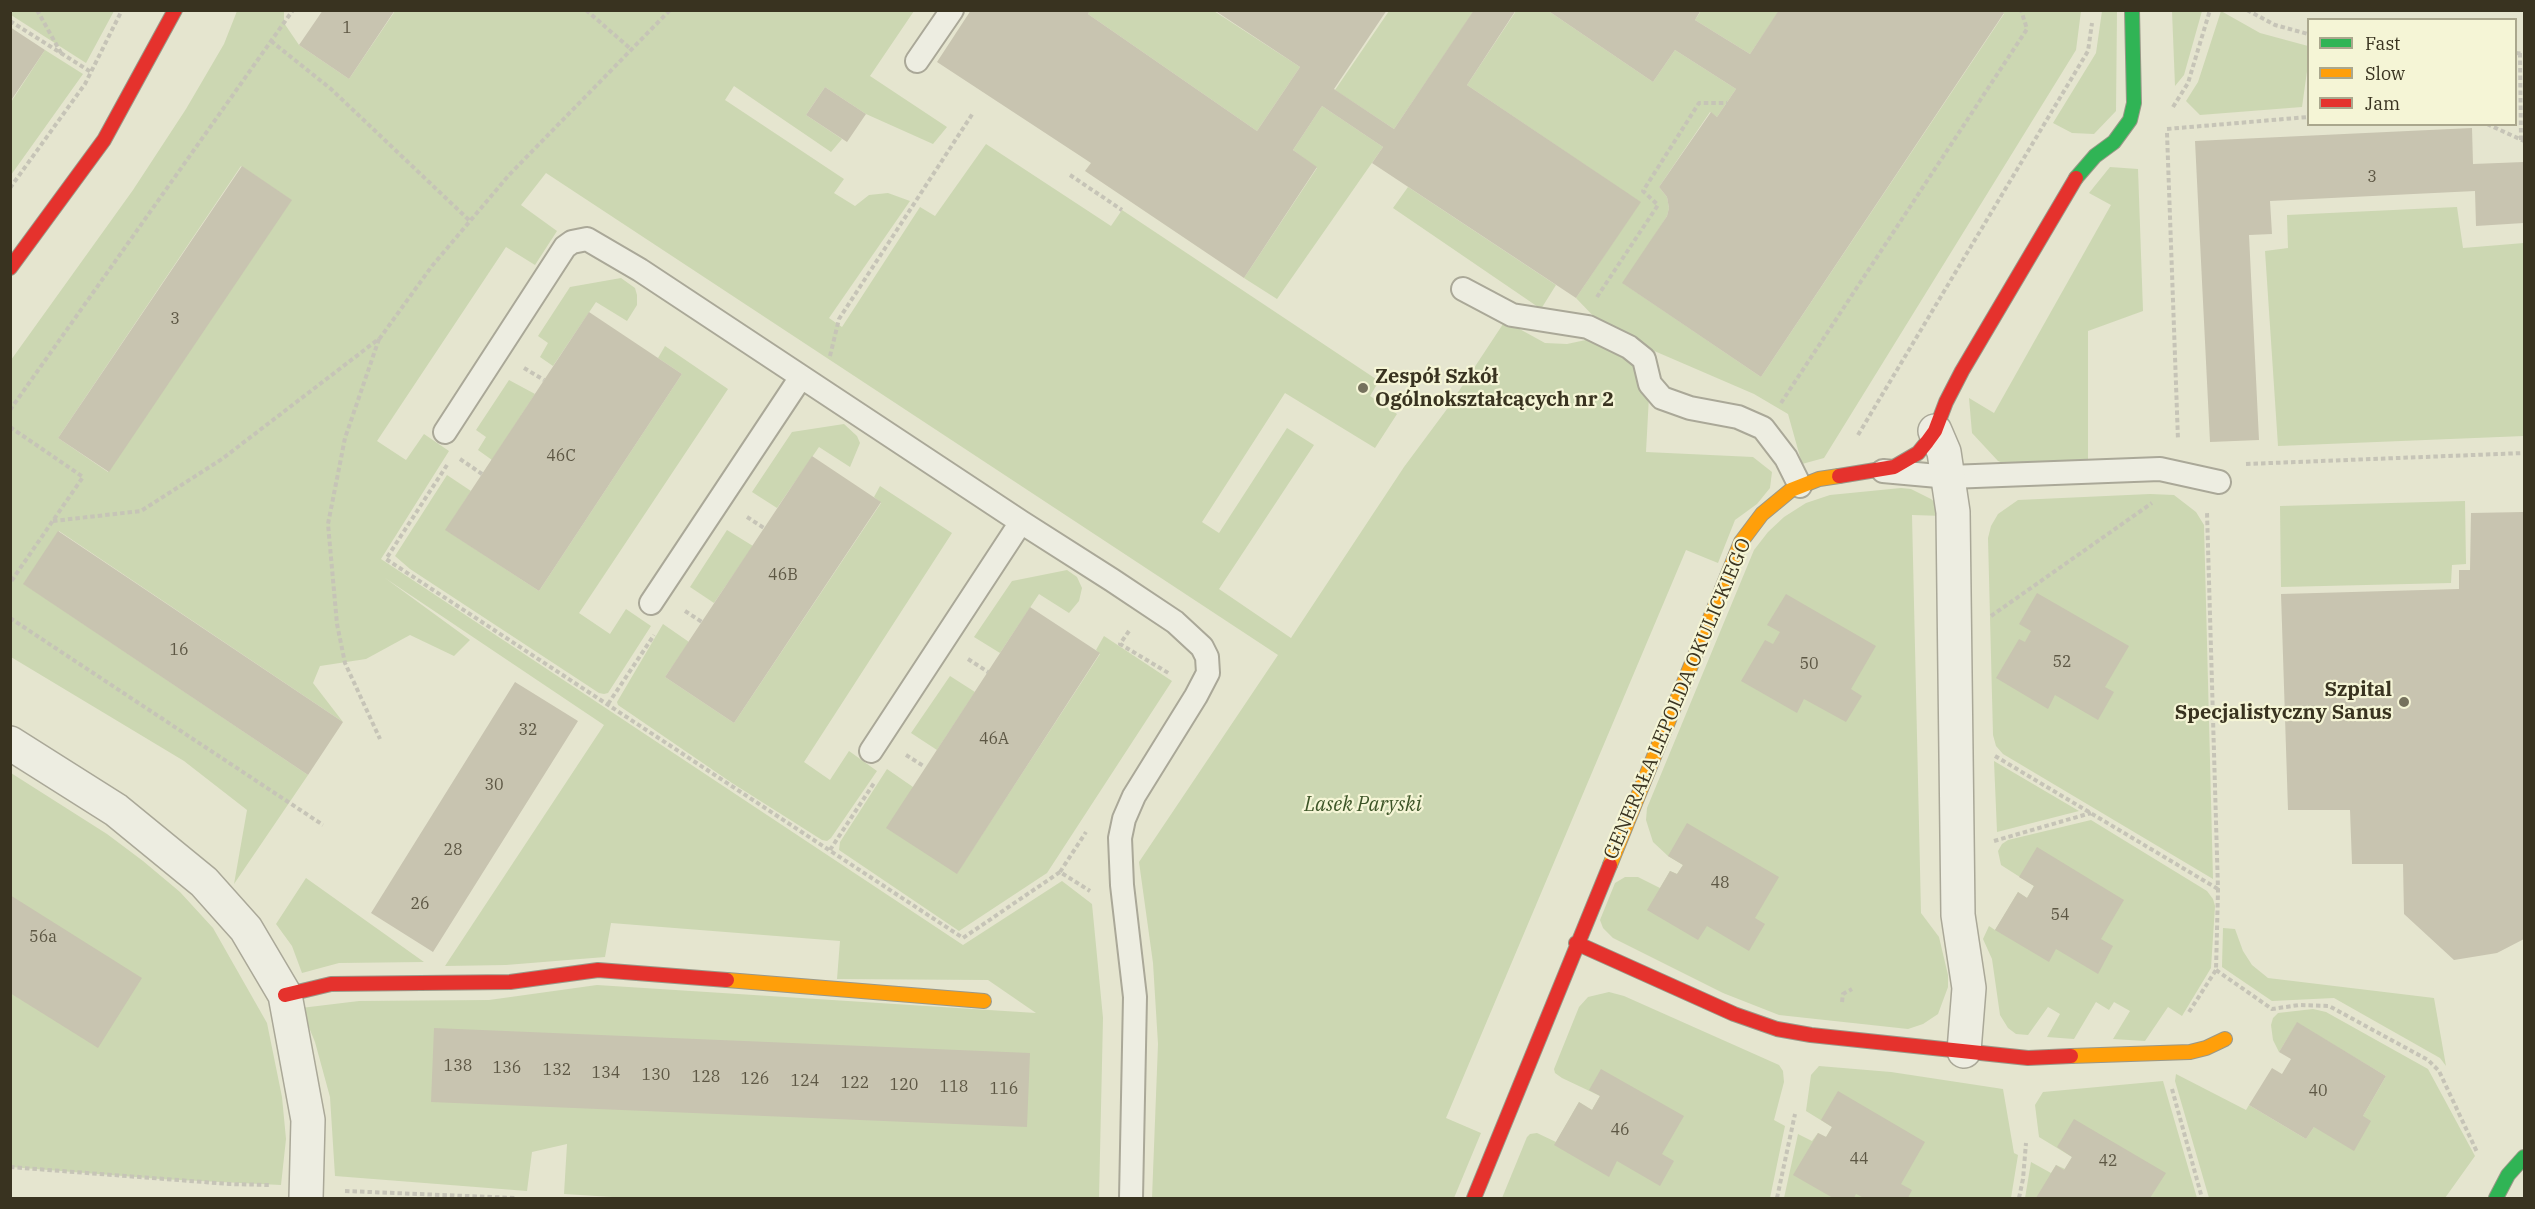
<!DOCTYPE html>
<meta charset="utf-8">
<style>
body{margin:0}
#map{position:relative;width:2535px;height:1209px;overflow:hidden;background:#e5e5cf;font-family:"IBM Plex Serif",serif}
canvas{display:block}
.frame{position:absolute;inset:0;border:12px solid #393320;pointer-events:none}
.legend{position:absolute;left:2307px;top:18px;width:210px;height:108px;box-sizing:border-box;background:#f5f5d6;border:2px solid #aaa78d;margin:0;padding:8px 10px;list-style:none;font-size:18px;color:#393320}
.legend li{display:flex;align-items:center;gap:12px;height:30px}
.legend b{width:30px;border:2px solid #aaa78d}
</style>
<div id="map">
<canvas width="2535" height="1209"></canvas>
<div class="frame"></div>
<ul class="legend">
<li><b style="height:8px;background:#30b455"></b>Fast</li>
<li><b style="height:8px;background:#ff9f0a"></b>Slow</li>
<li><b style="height:8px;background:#e5322d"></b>Jam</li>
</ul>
</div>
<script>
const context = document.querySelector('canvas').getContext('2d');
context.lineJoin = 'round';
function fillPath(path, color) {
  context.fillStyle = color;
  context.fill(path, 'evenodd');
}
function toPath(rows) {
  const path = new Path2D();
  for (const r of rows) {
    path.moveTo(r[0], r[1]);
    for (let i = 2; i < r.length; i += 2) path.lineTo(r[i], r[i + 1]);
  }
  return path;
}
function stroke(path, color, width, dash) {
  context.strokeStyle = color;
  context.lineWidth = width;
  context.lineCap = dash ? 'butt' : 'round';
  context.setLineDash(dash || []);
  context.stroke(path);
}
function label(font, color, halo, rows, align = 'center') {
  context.font = font + ' "IBM Plex Serif",serif';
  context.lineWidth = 4.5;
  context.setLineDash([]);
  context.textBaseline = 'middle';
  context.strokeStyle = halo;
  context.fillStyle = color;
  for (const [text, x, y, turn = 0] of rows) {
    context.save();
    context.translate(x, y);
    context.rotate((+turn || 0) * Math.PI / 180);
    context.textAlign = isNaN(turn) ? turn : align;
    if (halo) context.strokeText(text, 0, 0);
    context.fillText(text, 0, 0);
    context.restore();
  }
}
fillPath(toPath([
 [1090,10,1214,11,1300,67,1257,131,1088,14],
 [1547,10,1653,82,1675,50,1736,89,1717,117,1710,112,1659,187,1667,197,1669,208,1667,216,1624,284,1761,377,2004,14,2000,11,2081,11,2076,50,1824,458,1802,464,1788,414,1754,394,1652,350,1599,322,1576,298,1640,202,1467,85,1516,11],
 [10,11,11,10,114,11,86,63,11,15],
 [237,11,284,11,284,23,299,45,349,79,395,11,914,11,870,76,947,127,933,144,866,114,825,87,806,115,842,139,831,152,734,86,725,100,844,179,834,193,855,206,869,195,888,193,910,201,829,318,842,327,920,207,935,216,986,144,1111,226,1122,210,1379,381,1370,396,1397,414,1375,448,1285,393,1202,522,1219,533,1287,428,1314,445,1219,589,1291,638,1404,467,1447,409,1505,321,1545,343,1567,344,1595,338,1623,352,1636,366,1649,396,1646,452,1753,457,1772,472,1770,488,1757,504,1735,520,1718,563,1686,550,1446,1118,1481,1133,1454,1198,1152,1198,1158,1044,1153,963,1139,862,1278,655,546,173,521,205,557,231,535,265,506,247,377,441,406,460,424,434,449,451,381,559,963,945,1062,881,1092,904,1103,1018,1099,1198,629,1198,564,1194,567,1144,532,1152,527,1191,335,1176,330,1097,315,1042,301,1008,359,1001,489,1000,597,985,1036,1013,988,980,837,979,840,941,611,923,605,957,506,965,445,966,604,725,385,578,470,640,454,656,410,635,366,659,320,666,313,683,343,722,59,531,24,584,308,775,234,884,247,810,184,761,11,657,11,360,133,190,186,109,224,44],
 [241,166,291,200,108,472,58,438],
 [1389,11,1474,11,1394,129,1335,90],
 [1701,11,1779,11,1750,54,1695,20],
 [2102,11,2117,11,2116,111,2094,134,2072,133,2053,123,2096,53],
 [2172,11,2202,11,2184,75,2175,86],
 [2221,11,2260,33,2308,46,2308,64,2302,107,2200,115,2186,101,2198,82],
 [45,50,83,74,11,175,11,102],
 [1322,106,1383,147,1277,299,1244,278,1317,168,1293,150],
 [2110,167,2138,169,2143,311,2088,331,2088,467,2031,474,1998,461,1972,433,1969,398,1994,413,2111,205,2089,193],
 [1408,187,1556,285,1541,309,1393,208],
 [2457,207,2463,248,2524,243,2524,436,2278,446,2265,251,2288,248,2287,215],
 [621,278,635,288,637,295,637,305,627,321,596,302,553,366,540,357,548,343,538,336,570,287],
 [665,346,728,389,579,613,610,634,626,609,651,626,608,693,604,694,599,693,410,569,395,556,447,475,471,491,446,530,539,591,682,374,658,358],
 [509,380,535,394,492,460,478,450,486,437,476,430],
 [844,424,857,436,860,443,850,467,819,447,777,508,752,492,792,432],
 [880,486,952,533,804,762,830,780,849,751,877,771,831,838,827,841,822,840,732,783,618,705,617,702,663,624,689,642,665,677,734,723,881,503,874,497],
 [1901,488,1911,489,1931,499,1937,504,1944,516,1912,515,1921,913,1939,937,1948,975,1948,987,1938,1014,1923,1024,1908,1029,1779,1015,1723,993,1613,938,1603,928,1600,920,1615,883,1625,877,1638,877,1660,888,1670,871,1677,874,1683,865,1668,856,1653,842,1646,820,1647,808,1754,550,1768,532,1784,517,1806,503,1830,495],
 [2150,494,2174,495,2196,512,2204,525,2213,879,2003,754,1996,746,1993,735,1988,538,1991,526,1998,514,2018,500],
 [2465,501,2466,564,2452,565,2451,583,2281,587,2280,506],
 [727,530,753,546,714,603,690,587],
 [1067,570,1077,577,1082,588,1079,601,1069,613,1039,594,1000,653,974,637,1012,581],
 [1104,636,1172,681,1047,873,959,931,839,850,840,842,887,769,913,787,957,873,1100,654,1096,650],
 [950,676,975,692,937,750,911,733],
 [1994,761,2079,811,1997,832],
 [11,773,107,834,143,861,180,892,213,928,267,1023,282,1097,286,1139,281,1185,160,1179,11,1167],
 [2091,820,2207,891,2213,899,2215,906,2211,968,2182,1016,2168,1007,2145,1041,2113,1039,2130,1011,2114,1002,2109,1010,2096,1002,2074,1039,2047,1037,2060,1014,2048,1007,2028,1035,2016,1034,2008,1028,2000,1015,1992,959,1983,939,1989,926,1995,930,2018,892,2027,898,2034,886,2001,865,1998,851,2002,844,2008,840],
 [306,878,424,962,339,963,302,973,292,946,276,924],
 [2223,928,2235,929,2243,951,2252,965,2268,978,2434,998,2446,1066,2440,1058,2334,998,2272,1001,2222,967],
 [1609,992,1624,996,1779,1065,1783,1071,1784,1082,1774,1120,1785,1126,1770,1198,1502,1198,1527,1137,1530,1134,1537,1133,1556,1142,1579,1102,1592,1110,1600,1096,1562,1078,1555,1073,1554,1069,1579,1007,1588,997],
 [2313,1009,2326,1012,2428,1069,2475,1156,2445,1198,2209,1198,2175,1081,2176,1074,2246,1110,2249,1105,2306,1139,2314,1127,2363,1116,2386,1076,2297,1023,2279,1052,2273,1040,2271,1025,2273,1018,2278,1013],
 [1819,1066,1891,1072,2003,1089,2014,1153,2018,1155,2011,1198,1784,1198,1798,1134,1812,1141,1818,1133,1826,1137,1832,1127,1806,1111,1811,1075],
 [2163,1081,2197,1198,2025,1198,2031,1162,2051,1173,2056,1165,2065,1169,2072,1157,2039,1137,2035,1105,2043,1092]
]), '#ccd7b2');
fillPath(toPath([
 [323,10,395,10,349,79,299,45],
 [971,10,1090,10,1088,14,1257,131,1300,67,1214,10,1387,10,1334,89,1394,129,1474,10,1516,10,1467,85,1641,202,1576,298,1372,163,1383,147,1322,106,1293,150,1317,167,1244,278,1085,171,1091,163,937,62],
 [1547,10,1701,10,1695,20,1750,54,1779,10,2000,10,2004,13,1761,377,1622,283,1667,216,1669,208,1667,197,1659,187,1711,112,1717,117,1736,89,1675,50,1653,82],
 [10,27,45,50,10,102],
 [825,87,866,114,847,142,806,115],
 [2472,128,2473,164,2524,162,2524,223,2476,226,2475,191,2270,201,2272,234,2249,235,2259,440,2210,442,2195,141],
 [242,166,292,200,109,472,58,438],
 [589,312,682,374,539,591,445,530],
 [812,456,881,502,734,723,665,677],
 [2524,512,2524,939,2497,953,2454,960,2404,914,2403,864,2352,864,2350,810,2288,810,2281,594,2459,589,2459,570,2470,570,2471,513],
 [58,531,343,722,308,775,23,584],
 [2037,593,2129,646,2105,687,2114,692,2098,720,2055,695,2048,709,1996,678,2019,639,2025,642,2031,631,2019,624],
 [1786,594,1876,646,1851,689,1862,696,1846,722,1804,699,1797,713,1741,681,1765,640,1773,644,1780,632,1767,625],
 [1030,607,1100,653,957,874,886,828],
 [515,682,578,721,433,952,371,913],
 [1687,823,1779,877,1755,918,1765,924,1749,951,1707,926,1698,940,1647,910,1670,871,1677,874,1683,865,1668,856],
 [2037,847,2124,900,2101,939,2113,946,2098,974,2056,949,2049,962,1995,930,2018,892,2027,898,2034,886,2019,877],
 [10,895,142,978,98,1048,10,993],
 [2297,1022,2386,1076,2363,1116,2371,1121,2354,1151,2314,1127,2306,1139,2249,1105,2272,1068,2282,1074,2291,1059,2279,1052],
 [434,1028,1030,1053,1027,1127,431,1102],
 [1601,1069,1684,1116,1662,1154,1674,1161,1660,1186,1617,1161,1609,1177,1554,1145,1579,1102,1592,1110,1600,1096,1589,1090],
 [1838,1091,1925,1142,1901,1184,1912,1190,1908,1198,1864,1198,1856,1194,1854,1198,1833,1198,1793,1175,1818,1133,1826,1137,1832,1127,1821,1120],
 [2074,1119,2166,1173,2150,1198,2036,1198,2056,1165,2064,1170,2072,1157,2057,1147]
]), '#c8c4b0');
const lane = toPath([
 [917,61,952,10],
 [1463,289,1512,315,1588,327,1629,347,1644,359,1650,384,1662,398,1690,408,1738,417,1763,428,1786,458,1800,486],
 [445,432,565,247,572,242,587,239,640,270,1021,522,1112,580,1175,622,1202,647,1207,657,1208,673,1196,696,1134,796,1124,819,1120,838,1122,885,1135,997,1131,1198],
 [1883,471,1949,477,2160,469,2219,482],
 [651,603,801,377],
 [871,751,1021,522]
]);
const street = toPath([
 [1935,431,1944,452,1953,512,1958,915,1969,988,1964,1051],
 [10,743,116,810,204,882,246,929,285,995,308,1120,306,1198]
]);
const fast = toPath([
 [2076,178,2095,156,2114,142,2130,120,2134,103,2132,10],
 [2496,1198,2508,1175,2524,1157]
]);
const slow = toPath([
 [1610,865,1741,542,1762,514,1791,490,1819,479,1839,476],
 [727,980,984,1001],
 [2071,1056,2190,1052,2206,1048,2225,1039]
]);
const jam = toPath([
 [10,268,104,140,175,10],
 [1839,476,1894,467,1918,453,1927,442,1935,431,1946,402,1962,371,2076,178],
 [1576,943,1734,1014,1777,1029,1811,1035,2028,1058,2071,1056],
 [285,995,331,984,510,982,598,970,727,980],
 [1474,1198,1610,865]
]);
stroke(lane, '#aaa898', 26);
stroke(street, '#aaa898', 36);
stroke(fast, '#9a9888', 16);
stroke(slow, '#9a9888', 16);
stroke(jam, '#9a9888', 16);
stroke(toPath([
 [37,10,61,53],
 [586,10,632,50],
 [2247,10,2275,25,2308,34],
 [10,21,91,72],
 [271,41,331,89,470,221],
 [2516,53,2524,54],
 [2520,53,2521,141],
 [2173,107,2188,83,2210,10],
 [2487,124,2524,141],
 [2167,129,2308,117],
 [2167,133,2178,440],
 [1070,175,1122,210],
 [10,188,85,84,122,10],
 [1597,297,1658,205,1643,191,1699,103,1727,103],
 [379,339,345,438,328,524,337,624,345,663,380,739],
 [830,356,839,319,973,113],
 [524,368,544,380],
 [1781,403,2027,29,2021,10],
 [10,410,293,10],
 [10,427,83,477,10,583],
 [1858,435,2088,51,2092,23],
 [460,459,482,474],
 [2246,464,2524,453],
 [447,465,386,559,963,938,1060,872,1090,891],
 [747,517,764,528],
 [53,521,141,511,222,459,380,338,432,266,509,175,670,10],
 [685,611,702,622],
 [1991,616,2152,503],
 [10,618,323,825],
 [1129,631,1120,644,1170,674],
 [968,659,988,672],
 [608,704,654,635],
 [906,755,925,767],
 [1995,756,2218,889],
 [1994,841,2091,813],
 [830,850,874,783],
 [1060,872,1086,832],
 [2216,970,2272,1009,2299,1005,2329,1006,2428,1060,2439,1071,2477,1152],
 [1842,1002,1843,994,1852,989],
 [2189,1012,2216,970,2218,890,2207,512],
 [2172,1089,2202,1198],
 [10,1167,229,1184,269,1185],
 [345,1191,515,1198],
 [1777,1198,1795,1114],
 [2019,1198,2023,1179,2026,1143]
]), '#c6c4b7', 4, [4.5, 3]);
stroke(lane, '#edede1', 22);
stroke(street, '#edede1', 33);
stroke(fast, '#30b455', 14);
stroke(slow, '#ff9f0a', 14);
stroke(jam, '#e5322d', 14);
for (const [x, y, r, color] of [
 [1363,388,6,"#75715d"],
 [2404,702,6,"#75715d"]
]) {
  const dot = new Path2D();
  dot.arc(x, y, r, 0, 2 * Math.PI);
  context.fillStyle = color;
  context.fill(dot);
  stroke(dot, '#f5f5d6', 2);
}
label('16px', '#5d5744', null, [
 ["1",347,28],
 ["3",2372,177],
 ["3",175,319],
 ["46C",561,456],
 ["46B",783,575],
 ["16",179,650],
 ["52",2062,662],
 ["50",1809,664],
 ["32",528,730],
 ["46A",994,739],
 ["30",494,785],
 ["28",453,850],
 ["48",1720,883],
 ["26",420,904],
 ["54",2060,915],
 ["56a",43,937],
 ["138",458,1066],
 ["136",507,1068],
 ["132",557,1070],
 ["134",606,1073],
 ["130",656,1075],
 ["128",706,1077],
 ["126",755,1079],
 ["124",805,1081],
 ["122",855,1083],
 ["120",904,1085],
 ["118",954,1087],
 ["116",1004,1089],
 ["40",2318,1091],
 ["46",1620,1130],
 ["44",1859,1159],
 ["42",2108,1161]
]);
label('bold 20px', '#393320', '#f5f5d6', [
 ["Zespół Szkół",1375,377],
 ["Ogólnokształcących nr 2",1375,400],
 ["Szpital",2392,690,"right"],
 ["Specjalistyczny Sanus",2392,713,"right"]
], 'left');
label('20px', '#393320', '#f5f5d6', [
 ["GENERAŁA LEPOLDA OKULICKIEGO",1678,699,-67]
]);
label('italic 20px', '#3c5427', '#f5f5d6', [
 ["Lasek Paryski",1363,805]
]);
</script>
